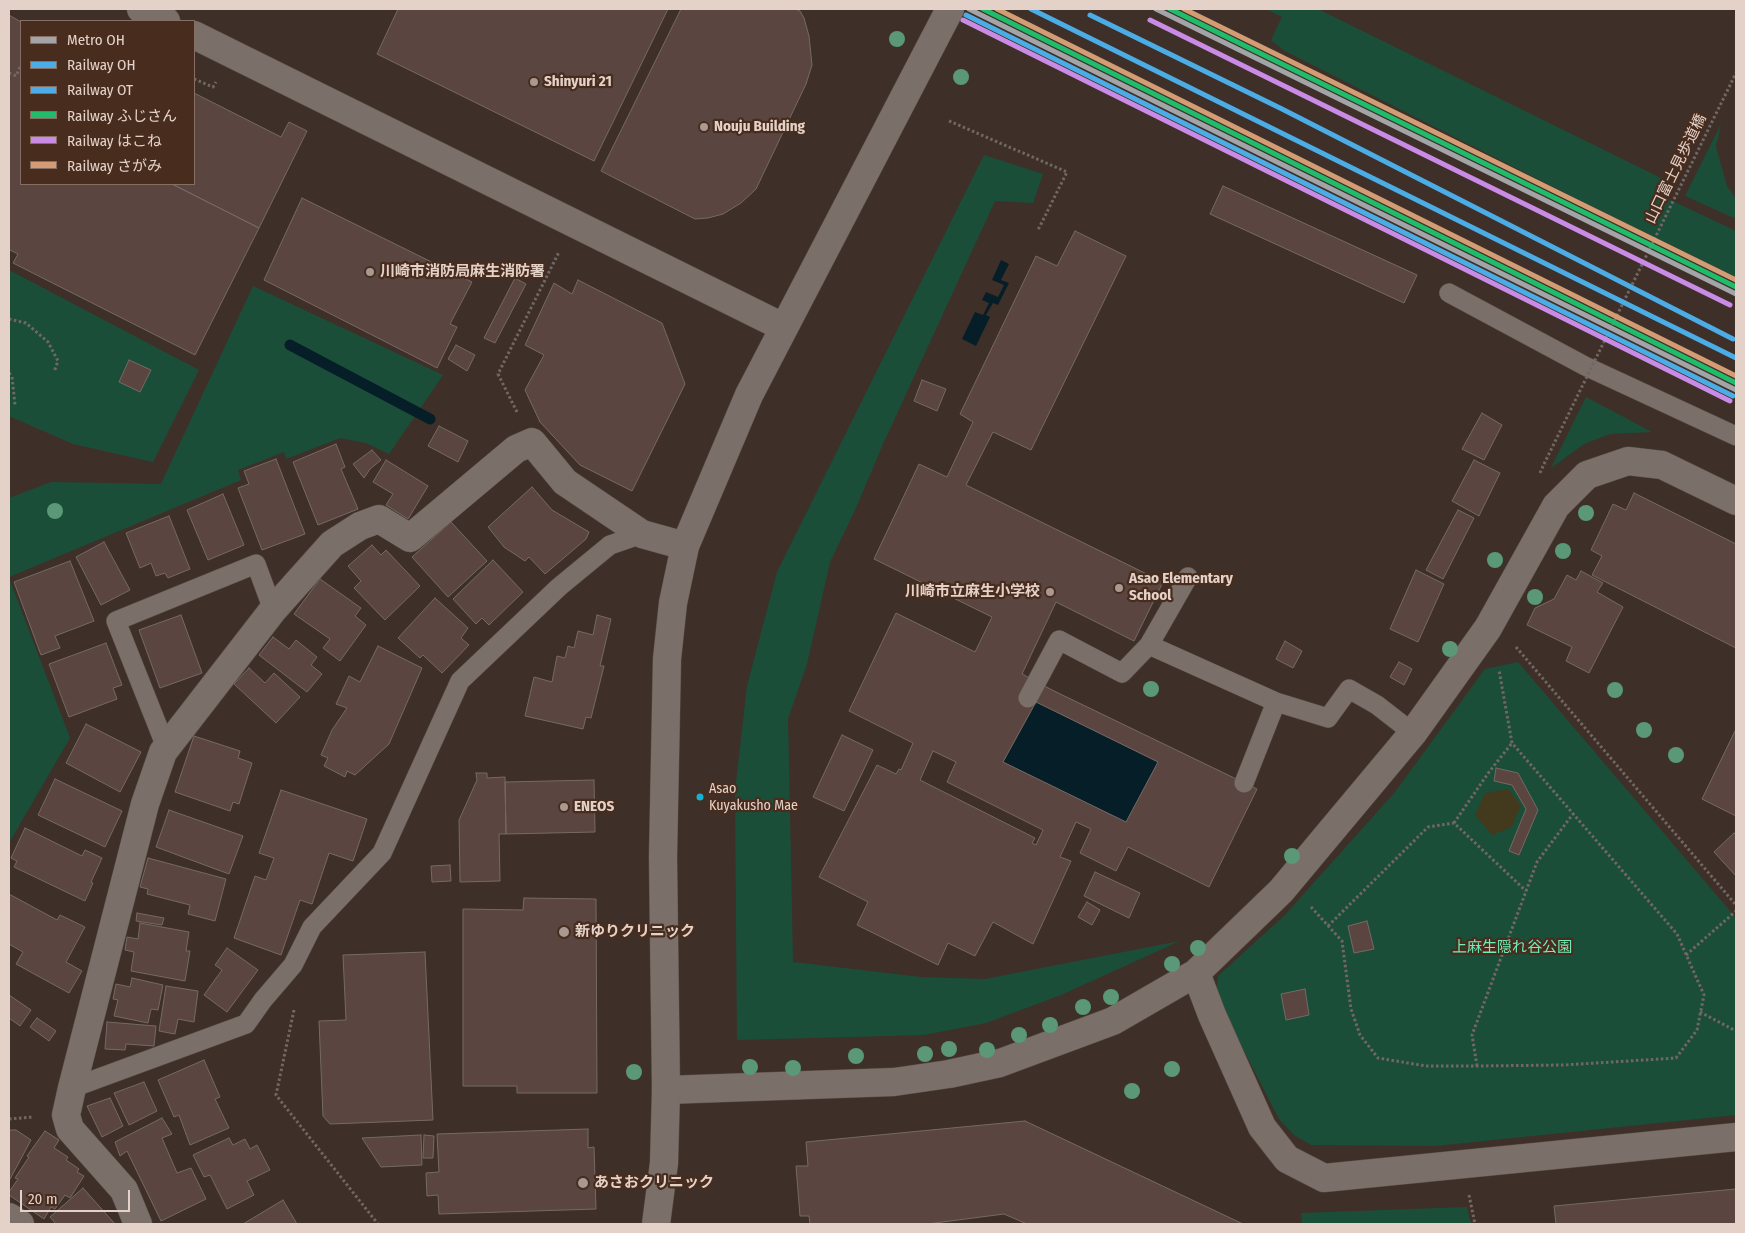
<!DOCTYPE html>
<meta charset="utf-8">
<style>
body{margin:0}
#map{position:relative;width:1745px;height:1233px;overflow:hidden;background:#3e3028;font-family:"Fira Sans Condensed","Noto Sans JP",sans-serif}
canvas{display:block}
.frame{position:absolute;inset:0;border:10px solid #e4d2c9;pointer-events:none}
.legend{position:absolute;left:20px;top:20px;width:175px;height:165px;box-sizing:border-box;background:#482c1e;border:1px solid #866e62;margin:0;padding:6px 9px;list-style:none;font-size:15px;color:#e4d2c9}
.legend li{display:flex;align-items:center;gap:10px;height:25px}
.legend b{width:25px;border:1px solid #866e62}
.scale{position:absolute;left:20px;top:1190px;width:110px;height:22px;box-sizing:border-box;border:2px solid #e4d2c9;border-top:0;padding-left:6px;font-size:15px;line-height:18px;white-space:nowrap;color:#e4d2c9;-webkit-text-stroke:4px #482c1e;paint-order:stroke}
</style>
<div id="map">
<canvas width="1745" height="1233"></canvas>
<div class="frame"></div>
<ul class="legend">
<li><b style="height:6px;background:#a2a4a7"></b>Metro OH</li>
<li><b style="height:6px;background:#4cade6"></b>Railway OH</li>
<li><b style="height:6px;background:#4cade6"></b>Railway OT</li>
<li><b style="height:6px;background:#20bc6c"></b>Railway ふじさん</li>
<li><b style="height:6px;background:#ca8be6"></b>Railway はこね</li>
<li><b style="height:6px;background:#d39c74"></b>Railway さがみ</li>
</ul>
<div class="scale">20 m</div>
</div>
<script>
const context = document.querySelector('canvas').getContext('2d');
context.lineJoin = 'round';
function fillPath(path, color) {
  context.fillStyle = color;
  context.fill(path, 'evenodd');
}
function toPath(rows) {
  const path = new Path2D();
  for (const r of rows) {
    path.moveTo(r[0], r[1]);
    for (let i = 2; i < r.length; i += 2) path.lineTo(r[i], r[i + 1]);
  }
  return path;
}
function stroke(path, color, width, dash) {
  context.strokeStyle = color;
  context.lineWidth = width;
  context.lineCap = dash ? 'butt' : 'round';
  context.setLineDash(dash || []);
  context.stroke(path);
}
function label(font, color, halo, rows, align = 'center') {
  context.font = font + ' "Fira Sans Condensed","Noto Sans JP",sans-serif';
  context.lineWidth = 4.5;
  context.setLineDash([]);
  context.textBaseline = 'middle';
  context.strokeStyle = halo;
  context.fillStyle = color;
  for (const [text, x, y, turn = 0] of rows) {
    context.save();
    context.translate(x, y);
    context.rotate((+turn || 0) * Math.PI / 180);
    context.textAlign = isNaN(turn) ? turn : align;
    if (halo) context.strokeText(text, 0, 0);
    context.fillText(text, 0, 0);
    context.restore();
  }
}
fillPath(toPath([
 [1266,9,1318,9,1667,181,1660,195,1736,231,1736,277,1581,201,1283,50,1271,40,1282,17],
 [1721,124,1716,147,1727,186,1736,199,1736,215,1734,218,1685,196],
 [984,155,1043,174,1033,203,995,201,883,444,856,508,830,562,807,664,788,719,793,962,921,977,985,979,1180,941,1061,995,986,1023,924,1035,737,1040,735,791,747,686,777,572],
 [9,270,199,370,153,462,73,444,9,416],
 [253,286,443,375,389,454,366,443,340,438,286,459,284,452,238,470,241,480,9,577,9,498,51,482,161,484],
 [1586,397,1652,432,1610,434,1584,444,1551,468],
 [9,578,70,738,9,843],
 [1518,662,1736,918,1736,1115,1435,1146,1311,1145,1294,1135,1279,1119,1216,996,1218,976,1285,915,1395,792,1485,669],
 [1467,1207,1471,1224,1302,1224,1301,1213]
]), '#1b4e39');
fillPath(toPath([
 [1508,789,1521,805,1512,827,1492,835,1475,815,1485,793]
]), '#433a1d');
fillPath(toPath([
 [1001,260,1009,264,1001,280,1009,283,998,305,993,303,986,315,990,317,976,346,962,339,975,312,983,315,989,303,982,300,986,292,998,297,1004,285,992,280],
 [1036,702,1158,762,1126,822,1003,762]
]), '#061e27');
stroke(toPath([
 [290,345,430,419]
]), '#061e27', 11);
const building = toPath([
 [398,9,668,9,594,161,377,54,398,9],
 [681,9,795,9,800,11,804,18,809,36,812,65,806,84,756,189,741,203,723,214,708,218,695,219,601,171,681,9],
 [9,15,21,22,21,184,172,184,259,228,195,355,13,263,18,254,10,250,9,253,9,15],
 [194,93,281,137,289,122,307,131,259,228,172,184,194,184,194,93],
 [1223,186,1417,275,1404,303,1210,214,1223,186],
 [302,198,472,282,450,324,457,327,437,368,264,280,302,198],
 [1075,231,1126,256,1031,450,993,432,966,485,1163,582,1134,641,1056,602,1022,674,1052,690,1257,789,1209,887,1128,847,1116,871,1080,853,1091,829,1076,822,1060,857,1071,861,1033,944,993,922,975,956,948,943,938,965,857,925,868,902,819,877,877,765,896,774,899,769,901,770,913,743,849,711,896,613,975,652,992,617,874,559,919,464,947,477,973,422,960,414,1036,256,1057,266,1075,231],
 [1036,702,1158,762,1126,822,1003,762,1036,702],
 [933,751,956,762,947,782,1043,830,1036,845,1032,843,1035,838,920,780,933,751],
 [515,278,526,284,495,343,484,338,515,278],
 [578,280,662,323,685,384,632,491,580,465,540,422,525,390,544,355,525,345,554,283,572,294,578,280],
 [456,345,475,355,467,371,448,359,456,345],
 [129,360,151,370,140,392,119,382,129,360],
 [922,380,946,389,937,411,914,401,922,380],
 [1482,413,1502,425,1484,460,1462,449,1482,413],
 [439,426,468,441,458,462,428,446,439,426],
 [336,444,345,467,341,469,358,509,318,525,293,462,336,444],
 [372,450,381,460,370,469,364,478,353,464,372,450],
 [276,459,305,534,262,550,238,488,249,484,244,471,276,459],
 [386,460,428,486,408,519,386,505,393,494,373,482,386,460],
 [1474,460,1500,473,1479,516,1452,501,1474,460],
 [532,487,552,510,589,532,586,539,545,574,529,557,525,561,504,547,488,527,532,487],
 [1634,493,1736,544,1736,648,1592,575,1602,556,1591,550,1613,504,1626,510,1634,493],
 [223,494,244,545,208,560,187,510,223,494],
 [1458,510,1474,518,1443,579,1426,570,1458,510],
 [169,516,190,569,168,578,165,573,156,576,151,563,140,568,126,533,169,516],
 [451,522,487,561,448,597,412,557,451,522],
 [104,542,130,590,101,605,76,557,104,542],
 [372,545,381,555,386,550,420,586,385,620,354,588,361,581,348,566,372,545],
 [493,560,523,592,489,625,482,618,476,624,453,599,493,560],
 [70,561,94,621,55,636,60,648,41,655,14,582,70,561],
 [1416,570,1444,584,1418,642,1390,629,1416,570],
 [1581,571,1603,583,1597,592,1623,607,1589,673,1566,661,1572,647,1527,625,1535,608,1554,599,1567,575,1576,580,1581,571],
 [320,579,361,608,355,616,366,625,340,661,323,648,330,639,294,614,320,579],
 [435,598,468,628,461,638,469,645,442,673,423,655,420,658,398,638,435,598],
 [181,615,202,673,160,688,139,630,181,615],
 [597,615,611,619,600,666,604,666,591,718,586,717,583,729,525,716,534,677,552,682,557,656,565,658,568,646,574,648,578,631,593,635,597,615],
 [273,637,289,649,296,640,317,657,311,665,322,674,307,692,259,655,273,637],
 [1285,641,1302,651,1293,668,1276,659,1285,641],
 [106,643,122,685,113,688,117,699,69,717,49,664,106,643],
 [378,646,422,668,389,744,355,775,347,771,345,777,324,766,328,758,321,755,332,730,347,708,336,704,349,676,360,682,378,646],
 [1399,662,1412,669,1404,685,1390,677,1399,662],
 [249,668,265,683,274,673,300,697,276,723,234,684,249,668],
 [86,724,141,752,120,792,66,763,86,724],
 [1736,729,1736,816,1702,799,1736,729],
 [842,735,873,750,844,811,813,797,842,735],
 [194,736,240,751,238,758,252,763,239,804,233,802,230,811,175,792,194,736],
 [1496,768,1518,773,1538,810,1519,855,1509,851,1526,809,1512,785,1494,781,1496,768],
 [476,773,487,773,487,778,505,777,506,834,499,834,500,881,460,882,459,820,477,780,476,773],
 [55,779,122,811,105,847,38,815,55,779],
 [594,780,595,832,506,834,505,782,594,780],
 [281,790,367,819,353,861,329,853,312,904,300,900,281,955,234,938,255,876,266,880,274,858,259,853,281,790],
 [169,810,243,836,229,874,156,847,169,810],
 [25,828,82,856,85,850,102,858,91,882,93,883,85,901,14,867,17,861,11,858,25,828],
 [1734,833,1736,835,1736,876,1714,852,1734,833],
 [148,858,226,879,215,921,188,914,190,905,147,894,148,889,140,887,148,858],
 [450,865,451,881,432,882,431,866,450,865],
 [1095,872,1140,893,1129,918,1084,896,1095,872],
 [9,894,57,920,60,915,85,927,66,962,82,971,69,993,16,964,23,952,9,944,9,894],
 [524,898,596,899,597,1093,517,1093,517,1086,463,1086,463,909,523,910,524,898],
 [1087,902,1100,910,1092,925,1078,917,1087,902],
 [137,913,164,918,162,925,136,921,137,913],
 [1367,921,1374,949,1354,953,1348,926,1367,921],
 [140,923,189,932,186,951,190,951,185,981,131,971,134,952,125,950,127,937,138,939,140,923],
 [227,948,258,970,227,1012,204,995,222,970,215,965,227,948],
 [425,952,433,1120,330,1124,323,1116,319,1021,346,1020,343,955,425,952],
 [132,978,163,985,158,1010,151,1009,148,1023,114,1016,118,1000,113,999,116,984,130,987,132,978],
 [166,986,198,991,194,1022,178,1019,175,1034,159,1031,166,986],
 [1305,989,1309,1015,1286,1020,1281,994,1305,989],
 [9,995,31,1010,20,1026,9,1018,9,995],
 [37,1018,56,1031,49,1041,30,1027,37,1018],
 [107,1022,156,1026,154,1046,126,1044,125,1050,105,1049,107,1022],
 [204,1060,220,1097,215,1099,229,1128,190,1145,179,1115,174,1117,158,1080,204,1060],
 [144,1082,157,1111,129,1125,114,1093,144,1082],
 [110,1098,123,1126,102,1137,87,1106,110,1098],
 [162,1118,172,1134,162,1138,177,1173,191,1168,206,1199,161,1221,127,1151,120,1156,115,1142,162,1118],
 [1025,1121,1243,1224,1027,1224,1004,1214,927,1224,810,1224,809,1216,800,1216,796,1166,808,1166,806,1142,1025,1121],
 [588,1129,588,1148,594,1147,596,1209,439,1214,438,1195,427,1196,426,1173,439,1172,437,1134,588,1129],
 [9,1130,16,1130,31,1140,9,1181,9,1130],
 [45,1131,59,1140,54,1148,68,1157,66,1160,79,1169,77,1172,84,1176,70,1198,65,1195,55,1209,51,1207,44,1219,9,1195,9,1192,18,1179,15,1178,29,1157,27,1156,45,1131],
 [421,1135,422,1165,381,1167,362,1138,421,1135],
 [424,1135,434,1136,433,1158,423,1158,424,1135],
 [229,1138,233,1145,245,1139,250,1149,257,1145,270,1170,247,1181,254,1195,227,1209,210,1175,204,1177,193,1155,229,1138],
 [83,1188,115,1224,56,1224,50,1217,83,1188],
 [1736,1189,1736,1224,1556,1224,1554,1206,1736,1189],
 [283,1200,297,1224,243,1224,283,1200]
]);
fillPath(building, '#5a4540');
stroke(building, '#766964', 1);
const lane = toPath([
 [1449,293,1585,366,1736,436],
 [1149,645,1188,577],
 [1028,698,1059,640,1122,673,1149,645,1276,702,1328,718,1349,689,1377,705,1413,733],
 [166,747,116,621,256,564,273,610],
 [1244,783,1276,702],
 [72,1088,246,1024,263,1000,293,965,312,927,382,853,460,681,559,587,610,545,642,534]
]);
const street = toPath([
 [1196,973,1212,1015,1262,1127,1287,1159,1324,1178,1736,1137],
 [666,1090,894,1082,949,1074,1000,1063,1113,1021,1196,973,1281,891,1413,733,1488,628,1556,506,1587,475,1628,461,1662,465,1736,501],
 [9,1217,20,1224],
 [138,1224,124,1190,70,1129,66,1115,72,1088,145,804,163,752,273,610,332,544,360,526,379,519,410,538,516,449,532,442,565,482,642,534,685,546]
]);
const secondary = toPath([
 [141,9,166,21],
 [194,35,783,327],
 [656,1224,664,1163,666,1090,663,857,667,659,673,603,685,546,749,395,950,9]
]);
stroke(lane, '#5a4d46', 20);
stroke(street, '#5a4d46', 29);
stroke(secondary, '#5a4d46', 29);
stroke(toPath([
 [9,73,16,76,21,65],
 [194,79,213,87,216,82],
 [949,121,1067,172,1038,230],
 [9,319,26,323,48,342,58,361,54,372],
 [9,373,12,377,15,405],
 [517,412,498,374,559,252],
 [1540,473,1544,464],
 [1516,647,1736,905],
 [1454,823,1489,772,1512,743],
 [1311,907,1342,941,1351,1009,1360,1035,1378,1058,1426,1066,1477,1066,1564,1065,1676,1058,1697,1030,1704,995,1677,934,1512,743,1499,670],
 [1328,926,1428,827,1454,823,1526,891],
 [1686,955,1736,911],
 [294,1010,276,1095,378,1224],
 [1700,1012,1736,1031],
 [1477,1066,1472,1035,1537,862,1573,814],
 [9,1119,33,1117],
 [1469,1195,1475,1224]
]), '#736763', 3, [2.5, 2.5]);
stroke(lane, '#7a6f69', 19);
stroke(street, '#7a6f69', 28);
stroke(secondary, '#7a6f69', 28);
stroke(toPath([
 [1544,464,1736,73]
]), '#736763', 3, [2.5, 2.5]);
stroke(toPath([
 [966,15,1733,396],
 [1090,15,1282,109,1733,339]
]), '#4cade6', 5);
stroke(toPath([
 [1031,9,1736,358]
]), '#4cade6', 5);
stroke(toPath([
 [983,9,1736,383],
 [1170,9,1736,287]
]), '#20bc6c', 5);
stroke(toPath([
 [963,20,1730,401],
 [1150,20,1730,305]
]), '#ca8be6', 5);
stroke(toPath([
 [997,9,1736,376],
 [1184,9,1736,280]
]), '#d39c74', 5);
stroke(toPath([
 [969,9,1736,390],
 [1156,9,1736,294]
]), '#a2a4a7', 5);
context.fillStyle = '#5a9878';
for (const [x, y] of [
 [897,39],
 [961,77],
 [55,511],
 [1586,513],
 [1563,551],
 [1495,560],
 [1535,597],
 [1450,649],
 [1151,689],
 [1615,690],
 [1644,730],
 [1676,755],
 [1292,856],
 [1198,948],
 [1172,964],
 [1111,997],
 [1083,1007],
 [1050,1025],
 [1019,1035],
 [949,1049],
 [987,1050],
 [925,1054],
 [856,1056],
 [750,1067],
 [793,1068],
 [1172,1069],
 [634,1072],
 [1132,1091]
]) {
  context.beginPath();
  context.arc(x, y, 8, 0, 2 * Math.PI);
  context.fill();
}
for (const [x, y, r, color] of [
 [534,82,5,"#aa9991"],
 [704,127,5,"#aa9991"],
 [370,272,5,"#aa9991"],
 [1119,588,5,"#aa9991"],
 [1050,592,5,"#aa9991"],
 [700,797,4.5,"#13b2d5"],
 [564,807,5,"#aa9991"],
 [564,932,6,"#aa9991"],
 [583,1183,6,"#aa9991"]
]) {
  const dot = new Path2D();
  dot.arc(x, y, r, 0, 2 * Math.PI);
  context.fillStyle = color;
  context.fill(dot);
  stroke(dot, '#482c1e', 2);
}
label('14px', '#e4d2c9', '#482c1e', [
 ["Asao",709,789],
 ["Kuyakusho Mae",709,806]
], 'left');
label('bold 15px', '#e4d2c9', '#482c1e', [
 ["Shinyuri 21",544,82],
 ["Nouju Building",714,127],
 ["川崎市消防局麻生消防署",380,272],
 ["Asao Elementary",1129,579],
 ["School",1129,596],
 ["川崎市立麻生小学校",1040,592,"right"],
 ["ENEOS",574,807],
 ["新ゆりクリニック",575,932],
 ["あさおクリニック",594,1183]
], 'left');
label('15px', '#e4d2c9', '#482c1e', [
 ["山口富士見歩道橋",1676,169,-64]
]);
label('15px', '#70edb9', '#482c1e', [
 ["上麻生隠れ谷公園",1512,948]
]);
</script>
